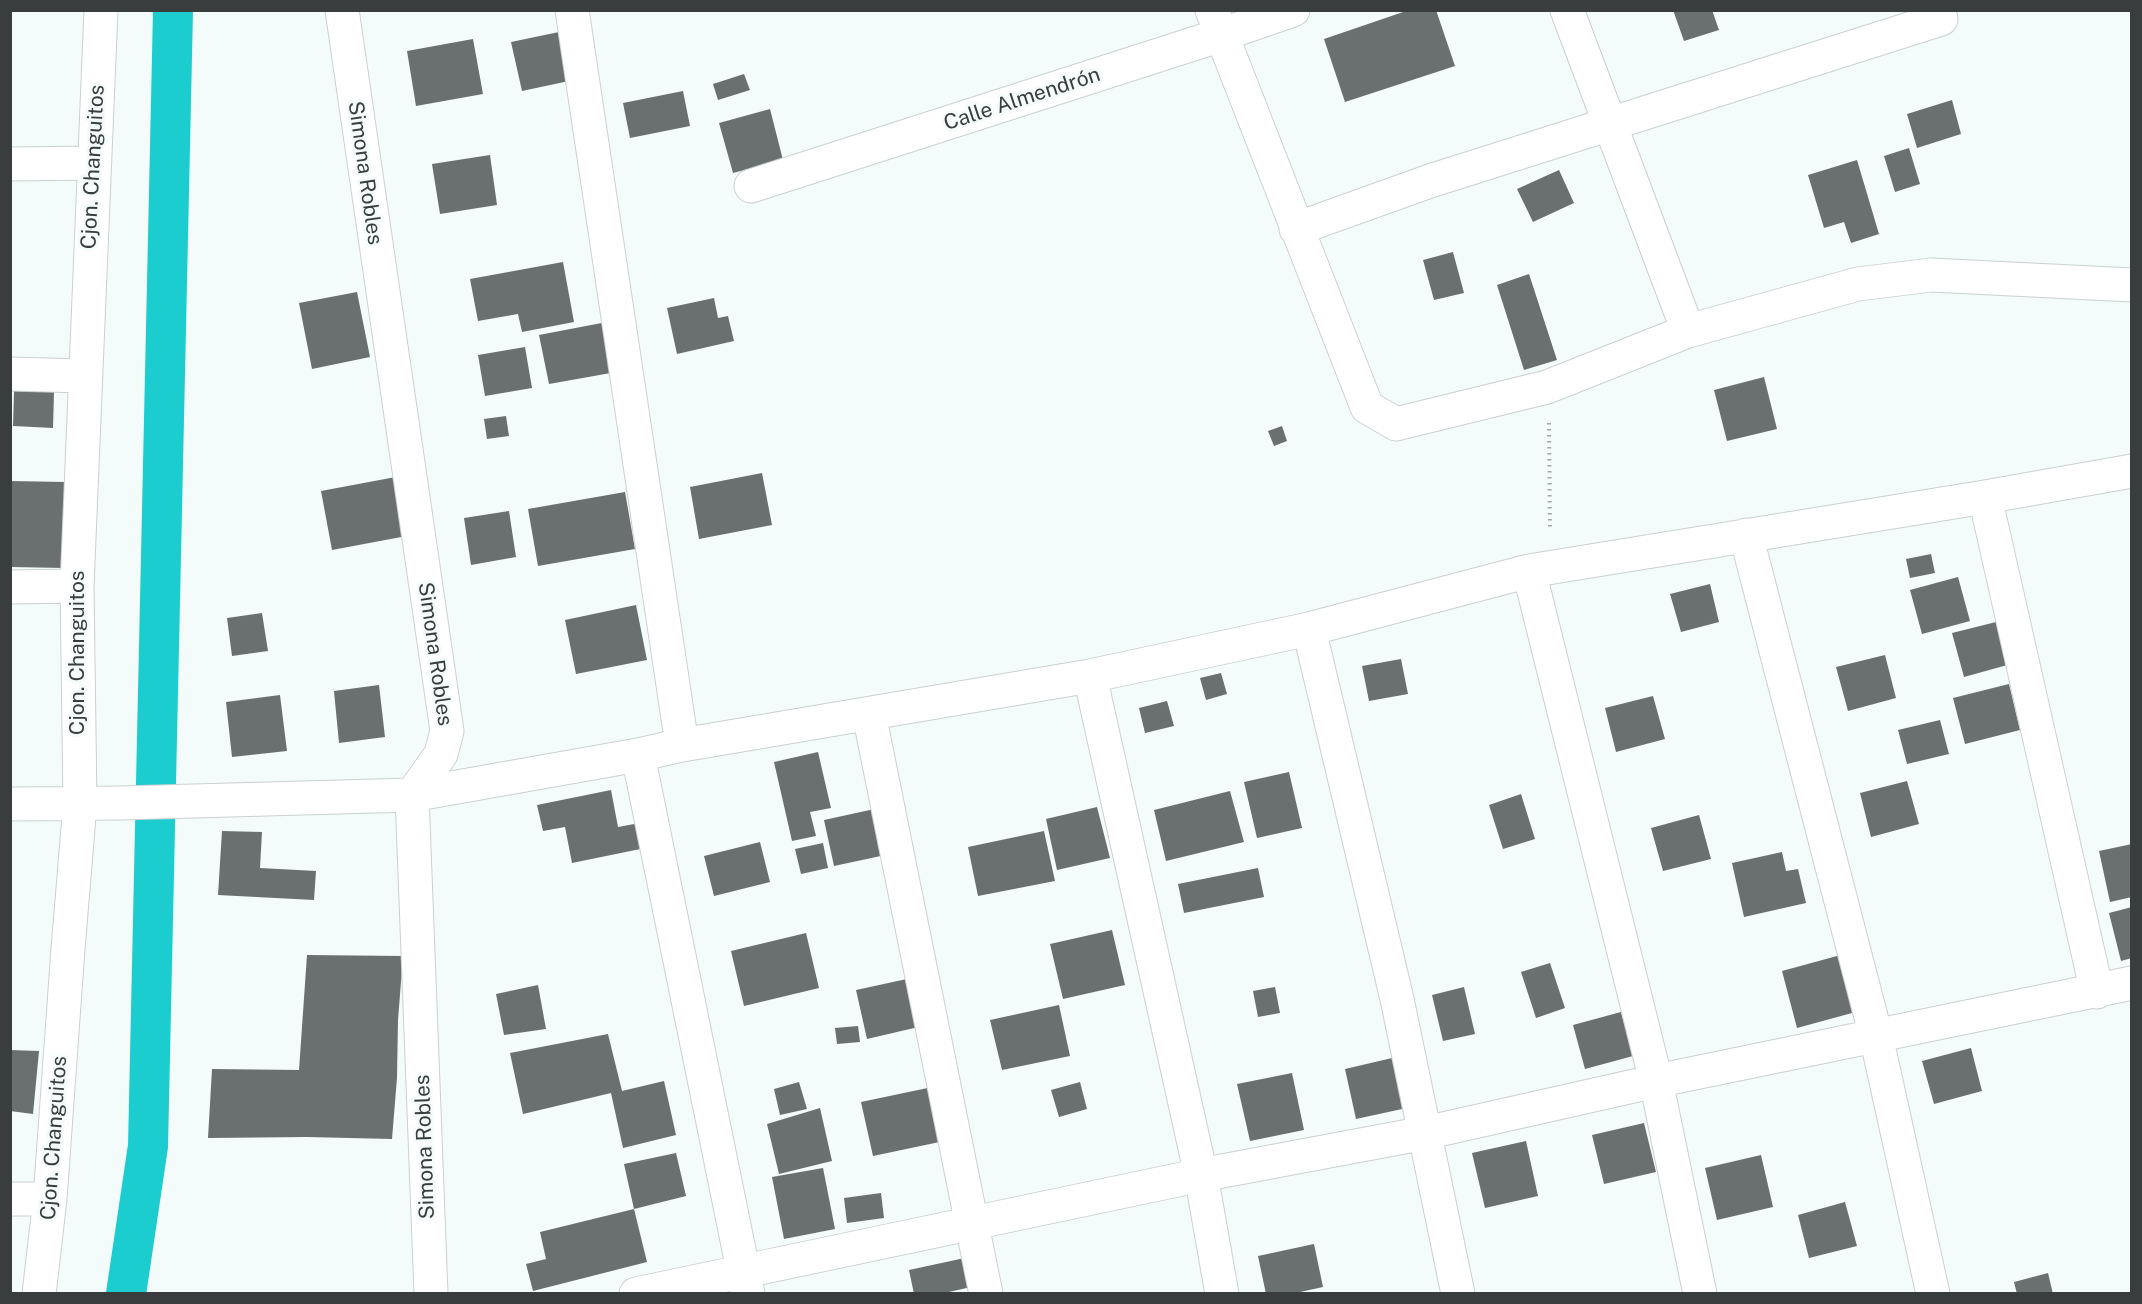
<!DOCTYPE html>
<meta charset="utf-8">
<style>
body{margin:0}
#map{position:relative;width:2142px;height:1304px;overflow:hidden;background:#f4fbfb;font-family:"Public Sans",sans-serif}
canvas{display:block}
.frame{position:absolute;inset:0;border:12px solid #3a3d3d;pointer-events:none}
</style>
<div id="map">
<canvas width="2142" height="1304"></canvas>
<div class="frame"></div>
</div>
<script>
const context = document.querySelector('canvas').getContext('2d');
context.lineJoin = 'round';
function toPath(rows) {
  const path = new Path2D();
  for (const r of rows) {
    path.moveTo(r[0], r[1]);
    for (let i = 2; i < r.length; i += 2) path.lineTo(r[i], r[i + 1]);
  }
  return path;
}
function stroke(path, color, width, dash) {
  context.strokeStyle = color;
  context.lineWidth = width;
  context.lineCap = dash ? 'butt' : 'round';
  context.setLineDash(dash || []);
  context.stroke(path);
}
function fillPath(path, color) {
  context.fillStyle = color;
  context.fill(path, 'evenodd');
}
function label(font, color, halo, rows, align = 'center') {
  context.font = font + ' "Public Sans",sans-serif';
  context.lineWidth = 6;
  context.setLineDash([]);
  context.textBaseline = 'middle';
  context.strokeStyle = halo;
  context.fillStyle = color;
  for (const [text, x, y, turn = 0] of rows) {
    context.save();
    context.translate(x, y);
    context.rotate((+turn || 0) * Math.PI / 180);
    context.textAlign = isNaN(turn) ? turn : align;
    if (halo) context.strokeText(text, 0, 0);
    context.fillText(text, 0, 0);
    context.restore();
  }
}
stroke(toPath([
 [126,1294,148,1146,173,10]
]), '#1ccdcf', 40);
fillPath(toPath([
 [1409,10,1436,10,1455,66,1345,102,1324,39],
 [1673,10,1712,10,1719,30,1684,41],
 [559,32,569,81,522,91,511,42],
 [473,39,483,94,416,106,407,51],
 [744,74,750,90,718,100,713,84],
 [683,91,690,126,630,138,623,103],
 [1952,100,1961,134,1917,148,1907,114],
 [770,109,783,160,733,173,719,123],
 [1909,148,1920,184,1895,192,1884,156],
 [490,155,497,205,440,214,432,164],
 [1857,160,1879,234,1851,243,1844,222,1824,228,1808,175],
 [1559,170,1574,203,1533,222,1517,189],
 [1453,252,1464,293,1434,300,1423,260],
 [563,262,574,322,522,332,518,314,478,321,470,279],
 [1529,274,1557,360,1524,370,1497,285],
 [357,292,370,357,312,369,299,303],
 [714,298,718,318,728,316,734,341,677,354,667,308],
 [612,321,622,371,549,384,539,335],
 [525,347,532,388,485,396,478,355],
 [1764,377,1777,429,1727,441,1714,390],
 [14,391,54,392,53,428,13,426],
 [506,416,509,436,487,439,484,419],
 [1282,426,1287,441,1274,446,1268,431],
 [762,473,772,525,699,539,690,487],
 [401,476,412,535,332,550,321,491],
 [10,481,66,482,64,568,10,567],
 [625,492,635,549,538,566,528,509],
 [509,511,516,557,471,565,464,518],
 [1931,554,1935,573,1910,578,1906,559],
 [1958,577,1970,621,1922,634,1910,590],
 [1710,584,1719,622,1681,632,1670,594],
 [636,605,647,660,576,674,565,620],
 [262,613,268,651,232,656,227,618],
 [2000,621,2011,664,1964,677,1952,633],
 [1885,655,1896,698,1848,711,1836,667],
 [1401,659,1408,694,1369,701,1362,666],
 [1221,673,1227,694,1206,700,1200,678],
 [2009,684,2020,730,1965,744,1953,698],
 [379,685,385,737,339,743,334,691],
 [280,695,287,751,232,757,226,702],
 [1653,696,1665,739,1616,752,1605,708],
 [1167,701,1174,726,1145,733,1139,708],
 [1940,720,1949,754,1907,764,1898,730],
 [818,752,831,808,810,812,816,836,792,841,774,762],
 [1289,772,1302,828,1257,838,1244,782],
 [1907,781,1919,824,1871,837,1860,793],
 [611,790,618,827,645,822,650,847,572,863,565,827,543,831,537,805],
 [1230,791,1244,842,1166,861,1154,810],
 [1521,794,1535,839,1503,849,1489,805],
 [1097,807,1110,858,1057,870,1046,819],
 [879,808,890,854,834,866,824,820],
 [1699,815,1711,859,1663,871,1651,828],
 [222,831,262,832,260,868,316,871,314,900,218,895],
 [1044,831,1055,881,978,896,968,847],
 [760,842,770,882,714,896,704,856],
 [823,843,828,868,801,874,795,849],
 [2132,844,2132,897,2110,902,2099,851],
 [1782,852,1786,871,1798,869,1806,903,1744,917,1732,863],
 [1258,868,1264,897,1184,913,1178,884],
 [2132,907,2132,958,2121,961,2109,913],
 [1112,930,1125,985,1063,999,1050,944],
 [806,933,819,988,744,1006,731,951],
 [1848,953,1863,1010,1797,1028,1782,971],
 [307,955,403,956,398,1020,397,1078,392,1139,307,1137,208,1138,212,1069,299,1070],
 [1550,963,1565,1008,1536,1018,1521,972],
 [916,977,927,1025,867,1039,856,990],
 [538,985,546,1029,504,1035,496,994],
 [1275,987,1280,1013,1258,1017,1253,991],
 [1464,987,1475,1034,1443,1041,1432,995],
 [1059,1005,1070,1056,1002,1070,990,1020],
 [1621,1012,1633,1056,1585,1069,1573,1025],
 [858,1026,860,1042,837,1044,835,1028],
 [608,1034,622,1091,664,1081,676,1135,623,1148,611,1093,523,1114,510,1053],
 [1971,1048,1982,1091,1934,1104,1922,1061],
 [10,1050,39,1051,33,1114,10,1111],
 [1405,1055,1416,1106,1356,1119,1345,1069],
 [1292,1073,1304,1130,1250,1141,1237,1084],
 [799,1082,807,1109,780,1115,774,1089],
 [1080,1082,1087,1109,1059,1117,1051,1090],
 [937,1086,949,1140,873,1156,861,1102],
 [820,1108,832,1161,779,1174,767,1124],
 [1644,1123,1656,1172,1604,1184,1592,1135],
 [1526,1141,1538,1196,1485,1208,1472,1153],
 [676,1153,686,1196,634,1209,624,1164],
 [1761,1155,1773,1207,1717,1220,1705,1168],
 [823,1168,835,1229,784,1239,772,1177],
 [881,1193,884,1218,847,1223,844,1198],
 [1845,1202,1857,1246,1809,1258,1798,1215],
 [634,1209,647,1262,533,1291,526,1264,546,1259,540,1232],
 [1314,1244,1323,1287,1291,1294,1266,1294,1258,1256],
 [974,1256,980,1285,940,1294,914,1294,909,1270],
 [2048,1273,2053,1294,2017,1294,2014,1282]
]), '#6a7070');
const minor = toPath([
 [342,10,447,731,441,754,412,795,431,1294],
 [572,10,682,745],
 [1212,10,1367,407,1396,424,1547,387,1688,331,1858,284,1931,275,2132,285],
 [1567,10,1688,331],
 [10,164,93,163],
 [751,186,1221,35,1293,10],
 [1296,229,1430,181,1941,19],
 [10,374,84,376],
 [1746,535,1876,1036,1933,1294],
 [1529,571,1656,1081,1700,1294],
 [10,587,77,586],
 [1309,629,1397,999,1458,1294],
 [1090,676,1201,1175,1222,1294],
 [869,714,986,1294],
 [638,755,748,1294],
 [10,804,121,803,412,795,638,755,682,745,1090,676,1309,629,1529,571,1985,497],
 [2097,992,1985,497,2132,471],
 [10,1199,50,1199],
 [39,1294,50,1199,68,949,80,804,77,586,101,10],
 [636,1294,1201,1175,1425,1133,1656,1081,2132,983]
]);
stroke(minor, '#cad1d0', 35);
stroke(toPath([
 [1549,423,1550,530]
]), '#a2a7a7', 4, [1.5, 4.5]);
stroke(minor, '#fff', 33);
label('21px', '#3a3d3d', '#f4fbfb', [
 ["Calle Almendrón",1022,99,-18],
 ["Cjon. Changuitos",93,167,-87],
 ["Simona Robles",365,173,82],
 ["Cjon. Changuitos",78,653,-90],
 ["Simona Robles",435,654,82],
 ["Cjon. Changuitos",54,1138,-86],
 ["Simona Robles",425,1147,-92]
]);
</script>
